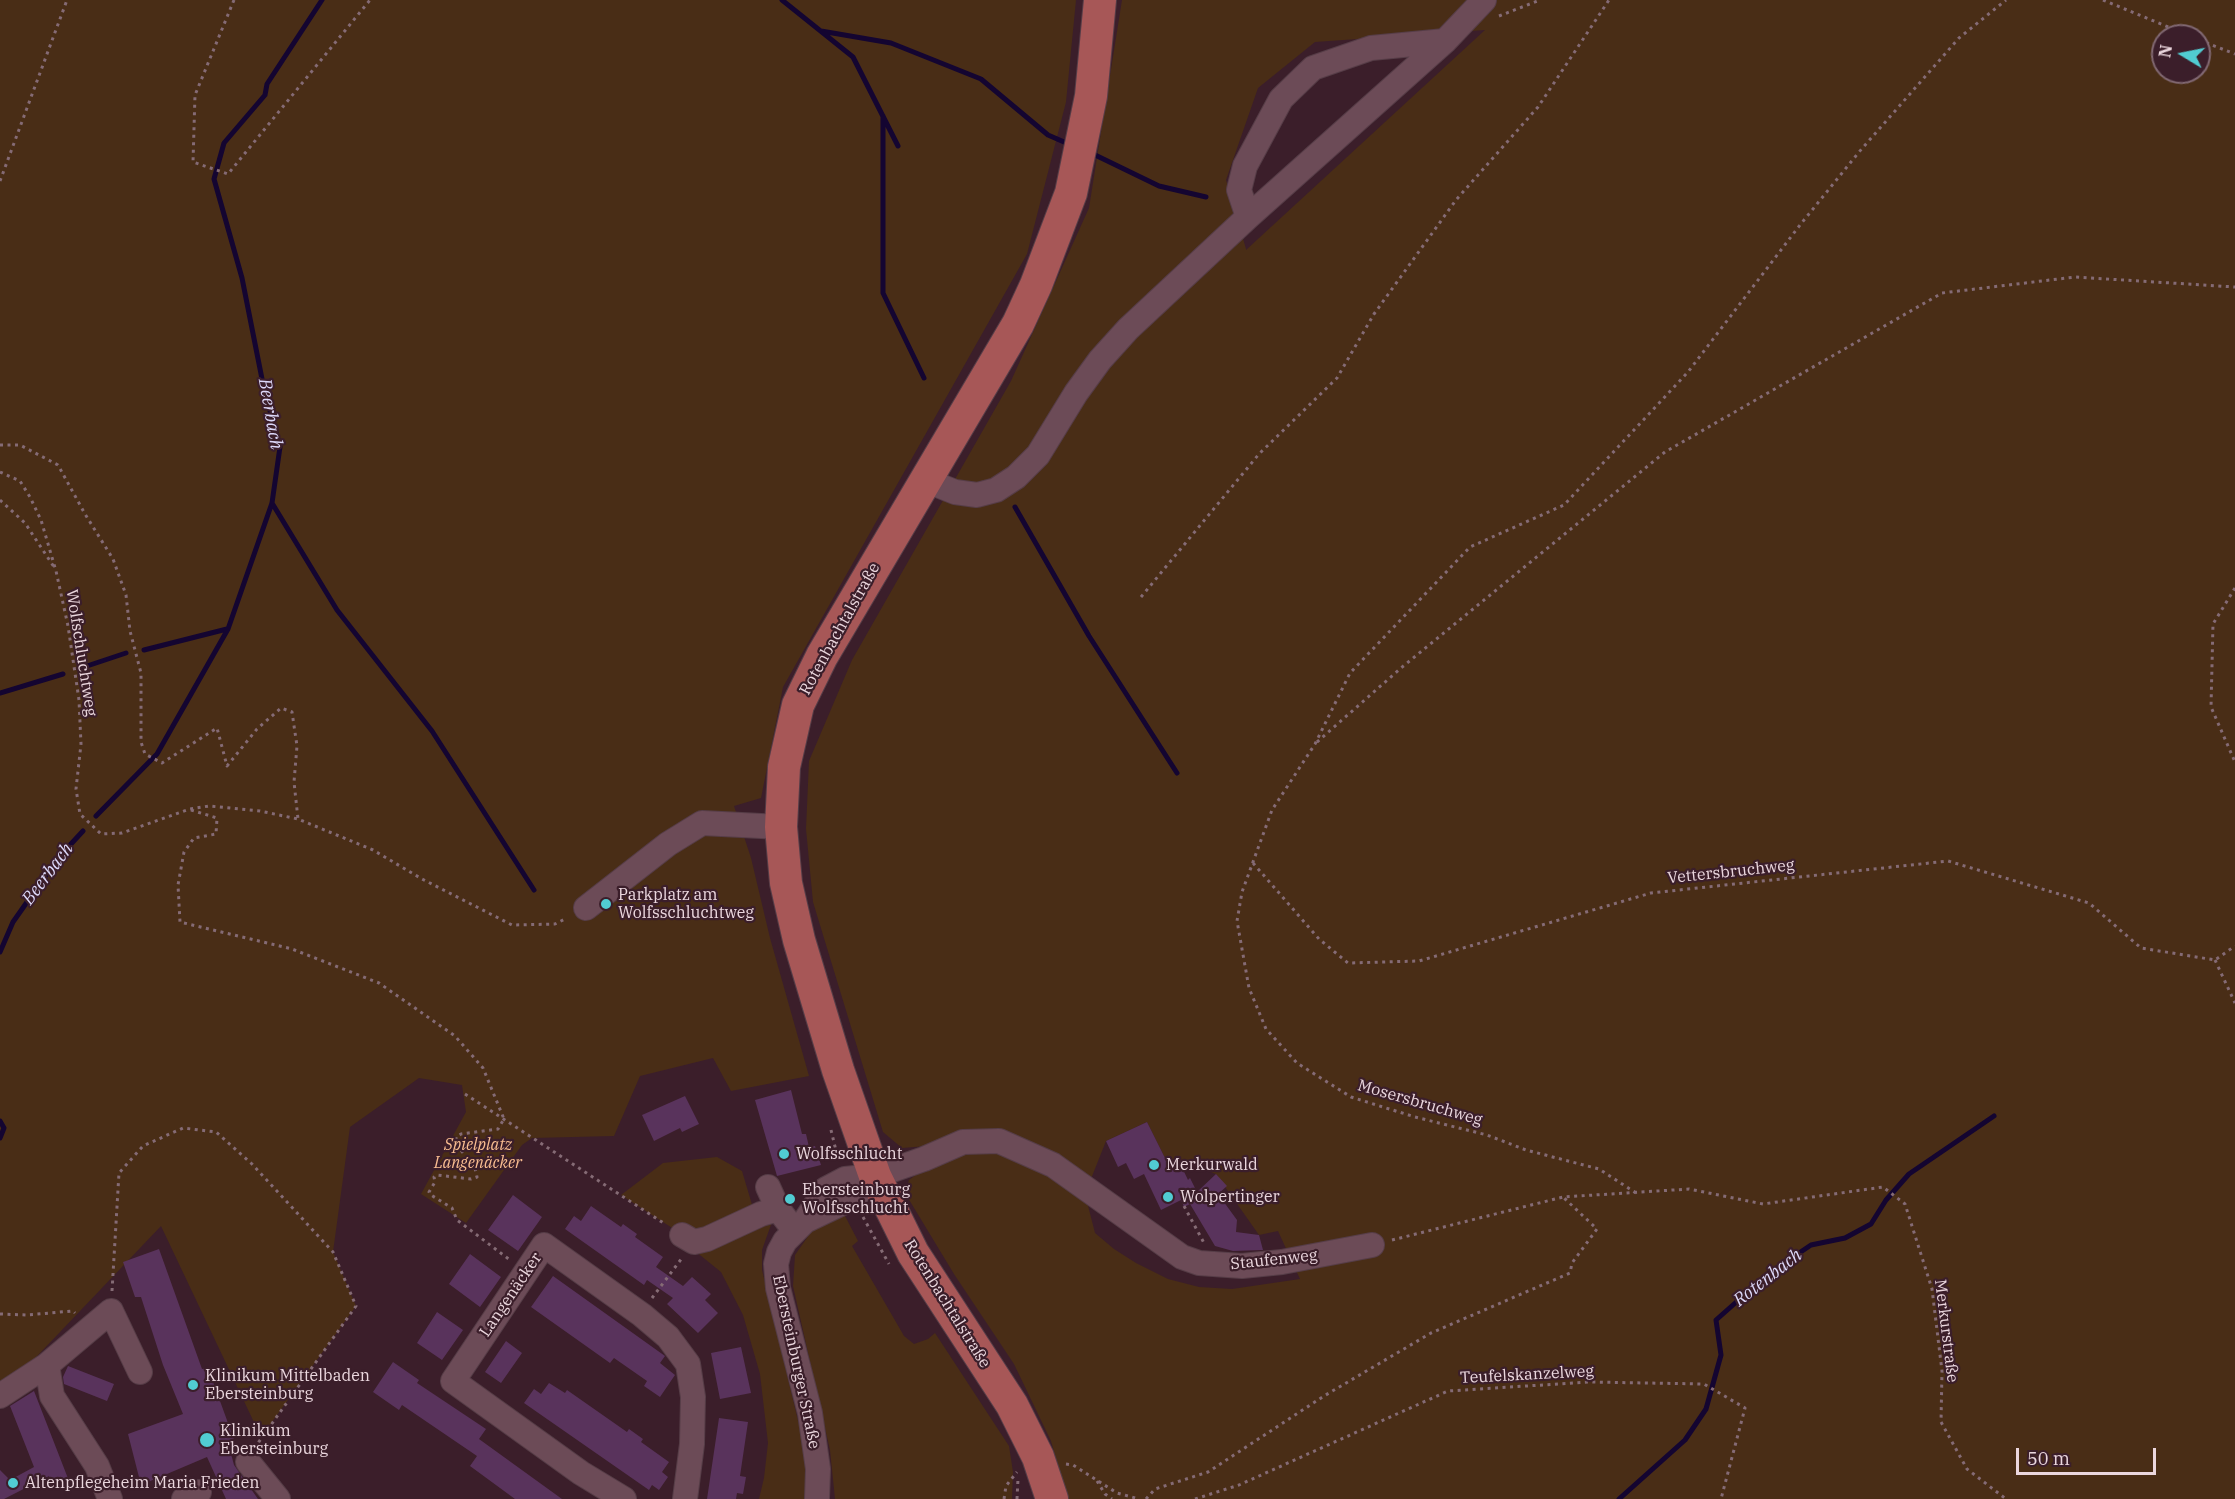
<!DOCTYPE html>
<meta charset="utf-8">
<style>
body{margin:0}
#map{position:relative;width:2235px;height:1499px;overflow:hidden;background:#3b1e2a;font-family:"IBM Plex Serif",serif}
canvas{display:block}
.north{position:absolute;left:2151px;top:24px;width:60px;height:60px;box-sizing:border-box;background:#3b1e2a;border:2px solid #816872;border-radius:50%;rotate:280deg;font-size:16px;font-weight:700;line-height:24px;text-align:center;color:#ebd7de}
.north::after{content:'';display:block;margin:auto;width:21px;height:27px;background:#51ccd2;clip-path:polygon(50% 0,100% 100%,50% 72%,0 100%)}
.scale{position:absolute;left:2016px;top:1448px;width:140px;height:27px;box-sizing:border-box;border:3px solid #ebd7de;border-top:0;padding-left:8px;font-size:18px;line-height:21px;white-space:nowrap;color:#ebd7de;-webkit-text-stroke:4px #3b1e2a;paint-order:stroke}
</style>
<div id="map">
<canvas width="2235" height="1499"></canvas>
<div class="north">N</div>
<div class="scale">50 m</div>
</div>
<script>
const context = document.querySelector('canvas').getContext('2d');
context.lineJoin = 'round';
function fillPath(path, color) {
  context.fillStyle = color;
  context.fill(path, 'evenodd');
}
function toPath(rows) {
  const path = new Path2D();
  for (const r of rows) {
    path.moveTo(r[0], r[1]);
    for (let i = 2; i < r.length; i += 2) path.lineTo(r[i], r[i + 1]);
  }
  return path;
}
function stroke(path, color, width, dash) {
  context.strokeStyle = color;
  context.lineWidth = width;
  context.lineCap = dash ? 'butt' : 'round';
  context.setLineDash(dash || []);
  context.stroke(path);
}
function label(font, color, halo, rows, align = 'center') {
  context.font = font + ' "IBM Plex Serif",serif';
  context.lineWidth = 4.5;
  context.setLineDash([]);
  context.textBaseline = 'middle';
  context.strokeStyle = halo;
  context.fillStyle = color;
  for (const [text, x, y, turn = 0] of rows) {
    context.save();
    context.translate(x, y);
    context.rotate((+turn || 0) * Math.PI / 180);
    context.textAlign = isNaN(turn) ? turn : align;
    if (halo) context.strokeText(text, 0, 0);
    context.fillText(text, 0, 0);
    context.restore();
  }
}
fillPath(toPath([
 [0,0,1076,0,1066,102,1027,254,783,687,761,798,734,806,751,858,770,938,809,1076,731,1091,713,1058,640,1076,614,1136,532,1138,522,1145,466,1223,421,1194,466,1112,462,1085,419,1078,350,1127,333,1252,356,1306,261,1437,161,1226,0,1395],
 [1122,0,2235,0,2235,1499,1068,1499,1051,1441,1014,1364,954,1274,905,1193,909,1180,929,1165,927,1146,902,1148,883,1132,813,902,806,829,809,761,852,660,1011,381,1089,208],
 [1485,30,1246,250,1246,249,1226,180,1258,88,1315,42],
 [2163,36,2199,36,2199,72,2163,72],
 [1147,1122,1168,1164,1178,1159,1216,1174,1259,1235,1278,1231,1300,1279,1232,1289,1199,1287,1168,1279,1136,1263,1114,1249,1095,1233,1085,1194,1106,1141],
 [717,1157,742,1171,753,1208,694,1242,621,1195,663,1163],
 [844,1214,858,1241,852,1246,904,1336,914,1344,928,1339,935,1333,1009,1446,1013,1472,1012,1499,835,1499,830,1450,793,1286,795,1255,816,1225],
 [773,1219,762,1250,762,1270,805,1450,808,1499,759,1499,764,1478,768,1443,760,1374,743,1315,721,1272,695,1251]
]), '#492d16');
stroke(toPath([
 [782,0,853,57,898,146],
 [821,31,891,43,981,79,1048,135,1071,145],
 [883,116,883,293,924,378],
 [1091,153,1159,186,1206,197],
 [272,503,337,610,432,731,534,890],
 [1015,507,1089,636,1177,773],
 [144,650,227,629],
 [81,668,126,653],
 [0,693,63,674],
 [96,816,157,754,228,629,272,503,280,447,264,389,242,278,214,179,224,143,265,95,267,84,322,0],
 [0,952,13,922,58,858,83,831],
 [0,1121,4,1128,0,1138],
 [1619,1499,1685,1440,1706,1409,1721,1355,1716,1320,1768,1274,1811,1245,1845,1238,1871,1224,1886,1200,1909,1174,1994,1116]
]), '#140531', 5);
fillPath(toPath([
 [791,1090,802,1134,806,1134,809,1147,815,1146,821,1165,777,1176,755,1100],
 [685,1096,699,1124,682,1132,680,1128,654,1141,642,1115],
 [1147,1122,1168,1164,1178,1159,1188,1180,1190,1178,1197,1192,1216,1174,1227,1186,1218,1194,1237,1220,1236,1232,1259,1235,1263,1250,1233,1251,1215,1246,1190,1204,1184,1207,1181,1200,1161,1210,1144,1174,1134,1179,1126,1163,1118,1167,1106,1141],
 [513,1195,542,1217,518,1251,488,1230],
 [591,1206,621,1227,623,1224,637,1234,635,1237,663,1257,656,1267,683,1286,692,1277,711,1294,705,1300,718,1313,698,1333,667,1304,673,1298,647,1280,644,1285,565,1229,574,1216,581,1221],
 [159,1249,202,1369,208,1368,236,1445,230,1450,234,1465,258,1499,226,1499,207,1457,141,1485,128,1434,183,1414,163,1365,141,1297,135,1297,123,1262],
 [470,1254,501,1277,480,1307,449,1284],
 [553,1276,665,1356,660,1363,675,1375,660,1397,644,1386,647,1381,614,1358,610,1363,531,1307],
 [437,1312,463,1330,442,1360,417,1343],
 [506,1341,522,1353,501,1383,485,1372],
 [741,1347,751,1393,720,1399,711,1353],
 [393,1362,419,1380,417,1383,486,1429,479,1439,562,1499,515,1499,470,1466,477,1456,402,1405,399,1410,373,1392],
 [68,1366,114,1384,107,1401,64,1384,63,1377],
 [549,1383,565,1393,567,1390,627,1432,629,1429,643,1439,641,1442,669,1462,662,1472,668,1477,659,1490,652,1485,649,1490,524,1403,534,1389,541,1394],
 [34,1391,69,1481,53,1487,49,1476,4,1499,0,1499,0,1470,10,1480,34,1467,10,1406],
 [719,1418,748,1422,740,1476,746,1477,743,1494,737,1493,736,1499,707,1499]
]), '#59335c');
const minor = toPath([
 [1248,217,1239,190,1245,166,1281,99,1313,68,1371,48,1445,41],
 [925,480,955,492,977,495,996,490,1016,477,1038,455,1076,393,1100,360,1128,329,1248,217,1445,41,1484,0],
 [586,908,668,844,702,823,781,827],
 [768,1187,778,1209,788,1222],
 [805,1221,853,1198,875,1176],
 [682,1235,694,1242,707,1239,761,1214,778,1209],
 [0,1396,47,1365],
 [248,1462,278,1499],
 [110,1499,97,1466,52,1396,47,1365,111,1311,140,1372],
 [184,1499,199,1492],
 [624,1499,581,1473,453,1381,544,1245,642,1315,668,1337,688,1364,693,1397,692,1444,685,1499],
 [817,1499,818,1469,810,1413,778,1288,776,1264,779,1252,785,1241,805,1221,826,1189,845,1179,875,1176,924,1159,963,1142,999,1141,1053,1165,1182,1257,1199,1263,1242,1266,1282,1262,1372,1245]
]);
const major = toPath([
 [1052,1499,1038,1457,1012,1405,913,1253,875,1176,838,1070,799,940,786,883,781,827,784,767,798,705,822,656,1018,324,1036,285,1071,193,1091,96,1100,0]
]);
stroke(minor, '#563d47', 26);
stroke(major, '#563d47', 34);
stroke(toPath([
 [234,0,195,95,193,162,228,174,370,0],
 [2103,0,2190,36],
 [1499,16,1540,0],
 [2199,40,2235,54],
 [0,181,67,0],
 [0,445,20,445,58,465,85,514,113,559,126,595,130,631,141,673,141,742,145,754,162,763,217,728,227,766,257,729,281,708,292,712,297,746,294,782,298,819],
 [0,472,20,481,30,497,41,520,56,571,68,626,79,700,81,744,76,789,80,814,101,834,122,833,190,809,209,806,260,811,298,819,373,850,422,879,512,925,555,924,567,918],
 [0,500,25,523,54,567],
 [2235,588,2213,624,2211,707,2235,762],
 [1141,597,1259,454,1337,378,1374,314,1456,200,1538,107,1609,0],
 [1317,742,1401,668,1665,452,1942,293,2075,277,2235,287],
 [191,810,217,818,216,834,194,838,184,852,178,885,180,922,292,949,379,983,455,1036,483,1068,504,1119,498,1129,461,1134,456,1137,456,1144,475,1168,477,1177,471,1179,437,1175,434,1177,435,1182,429,1192,431,1195,452,1208,457,1220,510,1260],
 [1253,863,1319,939,1348,963,1419,961,1651,893,1948,861,2089,903,2141,948,2215,960,2235,946],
 [2215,960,2235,1003],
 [465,1094,665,1224],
 [831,1130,838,1159],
 [1636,1193,1599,1169,1526,1150,1487,1135,1415,1117,1351,1097,1297,1063,1266,1029,1249,988,1237,921,1242,892,1272,810,1315,744,1350,673,1470,547,1564,505,1688,372,1800,225,1859,152,1959,38,2006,0],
 [1184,1206,1204,1243],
 [863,1217,889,1264],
 [1392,1240,1563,1197,1689,1189,1763,1204,1883,1187,1905,1204,1932,1289,1942,1371,1941,1422,1967,1469,2006,1499],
 [112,1291,119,1173,143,1146,183,1128,216,1132,252,1164,333,1252,356,1306,258,1443],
 [652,1298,682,1258],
 [0,1314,26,1315,73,1311,75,1313],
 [1066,1464,1073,1465,1117,1493,1139,1499],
 [1097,1481,1105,1494,1112,1499],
 [1004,1499,1006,1486,1017,1472],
 [1017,1499,1018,1479],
 [1146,1499,1155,1489,1208,1472,1324,1396,1431,1333,1570,1273,1572,1263,1597,1229,1563,1197],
 [1195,1499,1239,1485,1448,1391,1589,1382,1704,1384,1745,1408,1721,1499]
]), '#856b75', 3, [3, 4.5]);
stroke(minor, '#6c4b57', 24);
stroke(major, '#a75757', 32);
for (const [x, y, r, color] of [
 [606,904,6,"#51ccd2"],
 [784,1154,6,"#51ccd2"],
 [1154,1165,6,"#51ccd2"],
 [1168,1197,6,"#51ccd2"],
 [790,1199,6,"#51ccd2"],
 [193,1385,6,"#51ccd2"],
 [207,1440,8,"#51ccd2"],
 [13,1483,6,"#51ccd2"]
]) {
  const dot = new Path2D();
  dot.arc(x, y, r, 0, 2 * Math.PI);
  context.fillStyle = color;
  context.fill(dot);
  stroke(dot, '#3b1e2a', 2);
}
label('16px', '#ebd7de', '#3b1e2a', [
 ["Rotenbachtalstraße",840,629,-61],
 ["Wolfschluchtweg",81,653,81],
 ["Vettersbruchweg",1731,872,-6],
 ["Mosersbruchweg",1420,1103,16],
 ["Staufenweg",1274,1260,-6],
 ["Langenäcker",511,1295,-56],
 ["Rotenbachtalstraße",947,1304,58],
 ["Merkurstraße",1946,1331,83],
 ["Ebersteinburger Straße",796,1362,78],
 ["Teufelskanzelweg",1527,1375,-3]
]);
label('16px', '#ebd7de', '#3b1e2a', [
 ["Parkplatz am",618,895],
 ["Wolfsschluchtweg",618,913],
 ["Wolfsschlucht",796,1154],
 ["Merkurwald",1166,1165],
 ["Ebersteinburg",802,1190],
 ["Wolfsschlucht",802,1208],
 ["Wolpertinger",1180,1197],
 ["Klinikum Mittelbaden",205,1376],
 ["Ebersteinburg",205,1394],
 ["Klinikum",220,1431],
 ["Ebersteinburg",220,1449],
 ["Altenpflegeheim Maria Frieden",25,1483]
], 'left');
label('italic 16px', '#f9bd91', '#3b1e2a', [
 ["Spielplatz",478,1145],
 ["Langenäcker",478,1163]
]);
label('italic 18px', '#ddd8f9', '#3b1e2a', [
 ["Beerbach",270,414,80],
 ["Beerbach",48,874,-53],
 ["Rotenbach",1768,1278,-38]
]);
</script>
